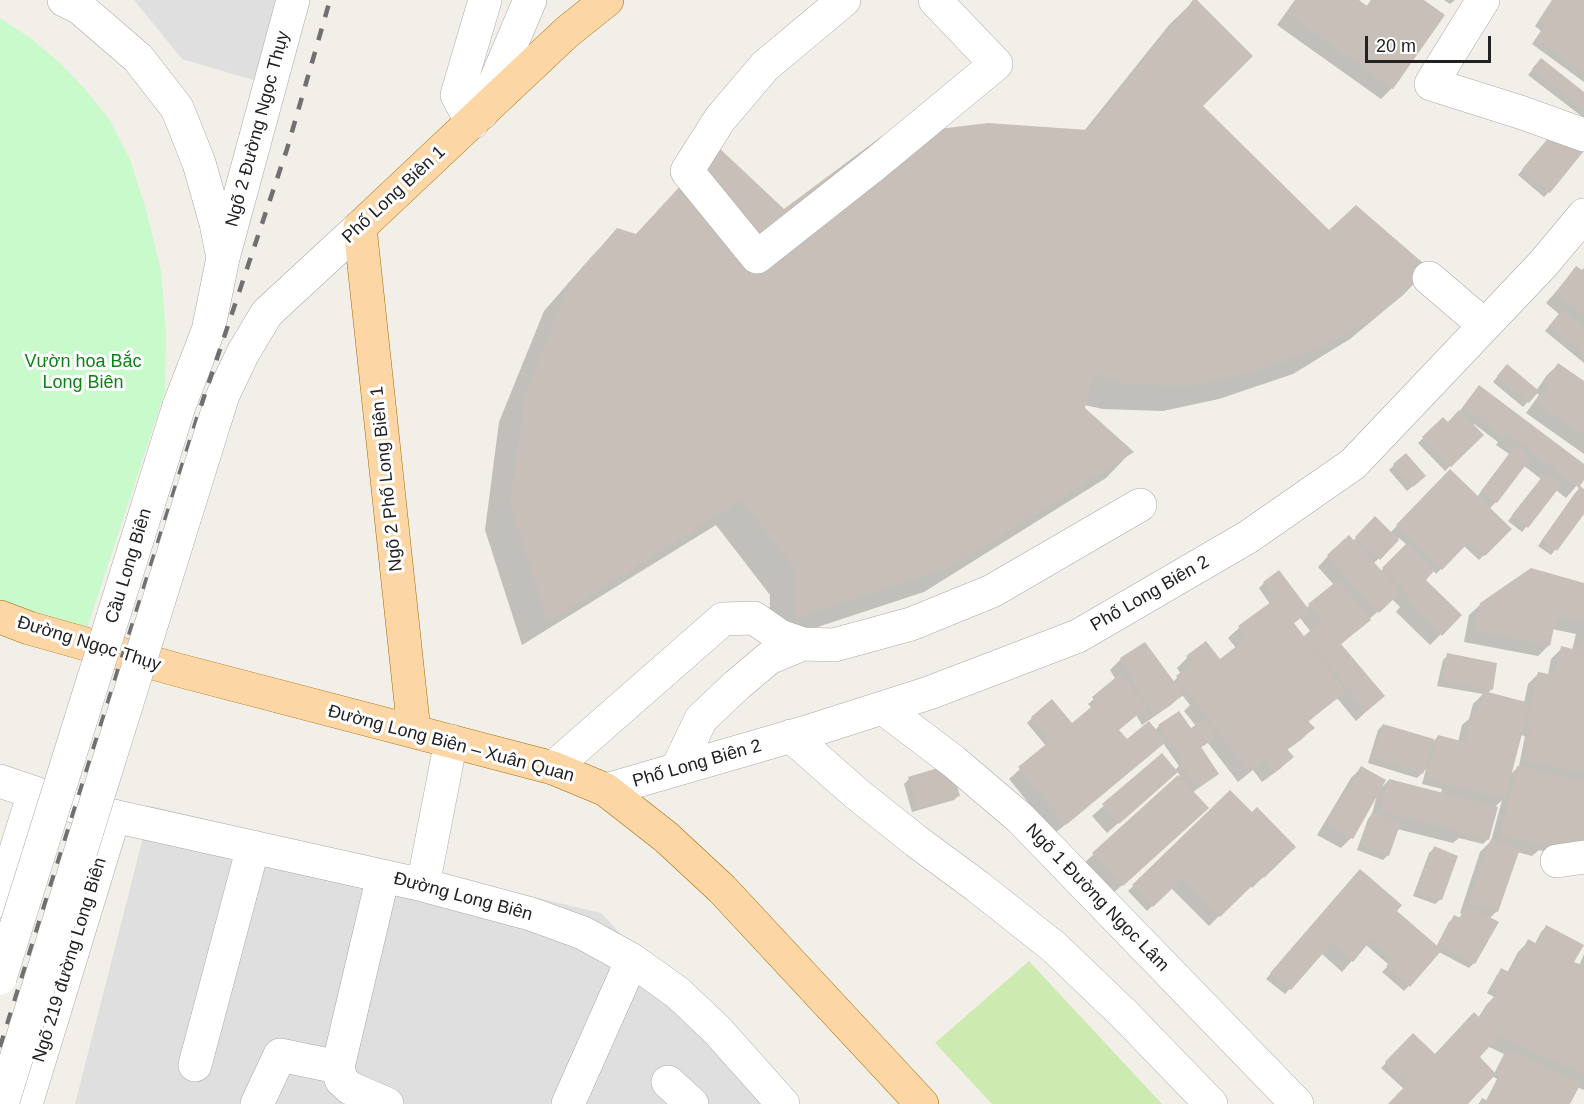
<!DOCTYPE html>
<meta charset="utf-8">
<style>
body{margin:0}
#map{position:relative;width:1584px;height:1104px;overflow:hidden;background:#f2efe9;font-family:Helvetica,sans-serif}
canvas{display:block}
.scale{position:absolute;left:1365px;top:36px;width:126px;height:27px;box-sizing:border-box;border:3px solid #222;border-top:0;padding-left:8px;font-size:18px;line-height:21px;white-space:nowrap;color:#222;-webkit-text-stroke:4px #fff;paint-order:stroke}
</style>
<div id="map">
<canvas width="1584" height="1104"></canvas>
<div class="scale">20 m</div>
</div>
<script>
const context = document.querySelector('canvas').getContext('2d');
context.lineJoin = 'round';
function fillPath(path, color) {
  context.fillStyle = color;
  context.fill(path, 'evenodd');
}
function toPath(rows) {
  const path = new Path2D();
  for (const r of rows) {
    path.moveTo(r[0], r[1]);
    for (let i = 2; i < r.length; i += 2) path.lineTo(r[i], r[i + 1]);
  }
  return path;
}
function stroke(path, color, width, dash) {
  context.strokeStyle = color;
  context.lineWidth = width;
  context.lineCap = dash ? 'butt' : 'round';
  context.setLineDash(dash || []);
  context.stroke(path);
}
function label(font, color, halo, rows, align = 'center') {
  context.font = font + ' Helvetica,sans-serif';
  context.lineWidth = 6;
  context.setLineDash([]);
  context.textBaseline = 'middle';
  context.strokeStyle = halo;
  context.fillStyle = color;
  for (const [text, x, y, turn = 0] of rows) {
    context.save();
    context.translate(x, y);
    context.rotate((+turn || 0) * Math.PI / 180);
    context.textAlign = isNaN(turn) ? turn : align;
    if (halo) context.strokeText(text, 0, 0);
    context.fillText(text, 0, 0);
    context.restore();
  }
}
fillPath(toPath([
 [134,0,296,0,270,85,182,59],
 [151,806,601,913,782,1104,75,1104]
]), '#e0dfdf');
fillPath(toPath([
 [1029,961,1162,1104,992,1104,935,1043]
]), '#cdebb0');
fillPath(toPath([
 [0,18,33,40,59,62,85,89,109,119,130,159,147,213,161,271,166,331,165,392,87,628,0,609]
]), '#c8facc');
fillPath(toPath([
 [1195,0,1201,106,1329,232,1428,269,1403,295,1350,339,1293,374,1219,399,1163,411,1103,409,1084,405,1083,408,1131,452,1106,478,924,592,769,643,770,595,716,525,522,645,485,530,499,422,544,311,592,256,618,230,635,235,783,211,1084,131,1169,25],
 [1295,0,1356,0,1366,7,1371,0,1421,0,1392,88,1381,99,1277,25],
 [1444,0,1455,0,1450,4],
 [1552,0,1584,0,1584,82,1532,44,1541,31,1535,26],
 [1536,65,1584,94,1584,118,1528,75],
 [1551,136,1549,192,1544,197,1518,175],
 [1577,268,1581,272,1584,268,1584,363,1545,331,1559,314,1546,303],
 [1558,365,1584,383,1584,454,1526,413,1539,395,1536,393,1523,407,1493,382,1502,371,1536,391,1547,375],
 [1474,392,1584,466,1584,477,1566,498,1556,490,1522,532,1508,521,1541,479,1523,465,1496,502,1489,509,1510,529,1479,560,1464,546,1436,574,1433,570,1424,580,1460,615,1430,645,1396,612,1400,607,1392,599,1340,645,1383,696,1356,721,1337,698,1308,722,1313,728,1302,739,1287,750,1292,757,1281,768,1262,782,1253,770,1238,782,1208,743,1200,748,1217,773,1192,793,1196,819,1111,895,1083,864,1180,776,1177,771,1107,833,1092,816,1162,755,1175,770,1179,766,1163,743,1054,834,1009,779,1046,746,1027,723,1032,718,1072,725,1092,708,1088,704,1116,680,1110,670,1121,659,1173,682,1181,674,1177,668,1187,658,1219,661,1236,648,1228,638,1239,628,1270,604,1259,588,1264,583,1306,608,1334,585,1318,567,1328,556,1353,541,1375,518,1390,533,1450,471,1477,497,1509,454,1496,445,1498,442,1474,424,1473,426,1482,435,1445,471,1418,443,1443,419,1447,424,1459,412],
 [1399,538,1407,545,1380,572,1373,564],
 [1300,618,1311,632,1303,639,1292,624],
 [1182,695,1190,705,1184,711,1196,726,1191,730,1159,726,1155,730,1126,741,1117,731,1136,715,1142,725,1171,705],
 [1394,465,1419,481,1407,491,1389,470],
 [1584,491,1584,512,1551,555,1538,546,1575,493],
 [1584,585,1584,841,1576,859,1539,850,1532,856,1517,852,1497,911,1489,919,1497,923,1474,963,1469,968,1439,952,1404,991,1382,972,1389,965,1366,945,1342,972,1321,953,1285,994,1266,979,1355,876,1390,917,1436,947,1449,922,1455,917,1458,919,1462,914,1460,913,1480,852,1491,841,1502,800,1494,808,1488,839,1483,844,1459,838,1453,843,1397,829,1388,855,1383,860,1357,850,1368,819,1372,814,1377,795,1351,838,1341,848,1317,835,1351,778,1361,768,1381,788,1389,780,1441,794,1442,789,1422,784,1426,769,1417,778,1368,763,1378,730,1383,725,1434,741,1438,736,1458,742,1462,725,1469,719,1473,704,1483,694,1437,686,1443,660,1448,655,1491,690,1487,694,1524,703,1528,684,1539,673,1548,675,1551,659,1562,648,1572,650,1576,634,1552,629,1549,645,1538,656,1464,642,1469,615,1481,604],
 [1520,735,1525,736,1519,766,1509,776],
 [909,779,959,795,954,800,912,812,904,784],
 [1230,792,1252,814,1294,847,1252,888,1250,885,1209,926,1171,888,1147,911,1128,891],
 [1434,848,1441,899,1435,904,1413,896,1429,853],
 [1546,927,1573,962,1579,966,1584,954,1584,1090,1577,1087,1569,1104,1478,1104,1482,1100,1486,1101,1497,1079,1492,1076,1466,1104,1390,1104,1404,1089,1381,1068,1413,1035,1435,1056,1478,1018,1487,1004,1494,997,1487,993,1497,975,1502,970,1507,973,1518,952,1529,941,1535,944,1541,932],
 [1487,1046,1504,1054,1494,1074,1464,1071]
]), '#0003');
fillPath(toPath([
 [1193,0,1197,0,1253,56,1203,106,1329,230,1356,205,1430,269,1378,314,1320,349,1246,374,1190,386,1130,384,1092,375,1085,408,1134,452,951,567,795,618,795,569,742,500,548,621,510,504,525,395,569,284,617,228,636,234,717,146,784,209,882,136,988,123,1088,130],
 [1297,0,1359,0,1367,6,1371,0,1424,0,1445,15,1393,89,1287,13],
 [1554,0,1584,0,1584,73,1536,39,1545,25,1539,21],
 [1541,58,1584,92,1584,110,1532,69],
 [1556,129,1583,152,1550,193,1522,169],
 [1576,266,1582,270,1584,268,1584,315,1556,292],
 [1562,310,1584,328,1584,354,1549,326],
 [1558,363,1584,381,1584,436,1536,402,1548,384,1545,382],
 [1507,364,1539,391,1529,403,1497,376],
 [1479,385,1584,464,1584,480,1580,486,1584,489,1584,514,1557,551,1542,540,1579,488,1506,433,1503,437,1463,407],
 [1459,410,1484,435,1451,467,1422,437,1443,417,1448,422],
 [1515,446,1531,458,1497,503,1481,491],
 [1406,453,1426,476,1413,487,1393,464],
 [1450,469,1512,529,1485,556,1469,542,1442,570,1396,525],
 [1546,472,1562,484,1528,528,1512,515],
 [1375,516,1399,540,1380,560,1355,537],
 [1349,535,1401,592,1379,613,1327,555],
 [1406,544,1434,571,1426,580,1462,615,1442,636,1406,600,1409,596,1382,568],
 [1531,568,1584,583,1584,623,1556,618,1550,646,1474,631,1480,603],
 [1279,570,1310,611,1294,623,1346,692,1308,721,1315,728,1287,749,1294,757,1274,773,1264,760,1249,772,1176,676,1192,664,1186,656,1206,641,1220,659,1247,638,1238,626,1275,599,1263,582],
 [1338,580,1371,620,1341,644,1385,696,1367,711,1304,636,1322,621,1308,604],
 [1583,637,1584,773,1523,761,1531,725,1527,724,1538,672,1555,675,1561,646,1580,651],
 [1145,642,1184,695,1153,715,1120,658],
 [1447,653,1497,663,1493,690,1442,681],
 [1120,674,1147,707,1119,730,1127,739,1149,721,1166,742,1066,825,1018,767,1050,741,1031,717,1052,699,1072,723,1096,703,1092,697],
 [1484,691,1530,703,1505,799,1426,779,1438,735,1465,742,1473,713,1477,714],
 [1179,711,1191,728,1205,719,1217,736,1201,747,1219,774,1197,789,1179,763,1183,760,1158,725],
 [1383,724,1434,739,1423,774,1372,758],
 [1162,753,1178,772,1119,824,1102,804],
 [951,764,960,796,917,808,908,777],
 [1361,766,1386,780,1353,839,1327,824],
 [1517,766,1584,781,1584,848,1583,854,1500,835],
 [1178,775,1209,808,1123,886,1092,853],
 [1389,779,1498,807,1489,840,1380,811],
 [1230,790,1252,812,1257,807,1296,847,1264,878,1262,876,1220,917,1183,878,1153,907,1132,885],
 [1372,812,1401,822,1389,856,1361,845],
 [1491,839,1520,849,1498,912,1469,903],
 [1434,846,1458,856,1442,900,1417,891],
 [1360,869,1402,905,1397,911,1442,950,1410,987,1386,966,1393,959,1371,940,1353,962,1332,943,1291,990,1270,973],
 [1467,905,1499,922,1475,964,1438,944,1454,915,1460,918],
 [1546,925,1584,945,1574,962,1582,965,1584,960,1584,1075,1499,1036,1480,1057,1496,1074,1468,1104,1388,1104,1408,1083,1385,1062,1413,1033,1435,1054,1474,1012,1480,1018,1498,991,1491,988,1501,968,1511,973,1528,939,1537,944],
 [1507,1049,1581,1083,1570,1104,1479,1104,1482,1098,1488,1101,1501,1074,1497,1071]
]), '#c7bfb8');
const minor = toPath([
 [64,0,80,8,138,58,177,108,199,163,216,223,222,253],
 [844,0,765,66,720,119,687,171,757,257,875,164,996,64,935,0],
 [1483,0,1431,84,1523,113,1584,135],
 [482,113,530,0],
 [472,123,457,95,485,0],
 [1429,278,1484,325],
 [179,406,208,331,223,258,293,0],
 [216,417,223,395,243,353,267,313,360,227],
 [883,708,953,761,1020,818,1297,1104],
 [791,736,857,794,916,841,977,886,1054,947,1124,1014,1211,1104],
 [553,768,723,619,754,618,780,636,803,644,834,645,911,624,992,591,1140,505],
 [677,769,701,719,737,685,769,658,803,644],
 [0,781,82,809,423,885,531,914,583,933,632,960,678,993,717,1030,783,1104],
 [606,790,813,730,929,693,1078,636,1248,537,1353,464,1543,264,1584,215],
 [1557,861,1584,857],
 [423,885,451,741],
 [0,901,34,793],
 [195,1065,253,847],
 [338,1067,341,1080,350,1088,387,1104],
 [668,1082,692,1104],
 [26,1104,114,816],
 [257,1104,280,1055,338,1067,383,876],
 [568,1104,632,960]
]);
const major = toPath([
 [0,617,29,628,178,670,553,768,606,790,666,837,722,889,922,1104],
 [414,731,360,227,567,32,607,0]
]);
stroke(minor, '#a9a9a9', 34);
stroke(major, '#a06b00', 34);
stroke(minor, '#fff', 33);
stroke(major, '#fcd6a4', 33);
stroke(toPath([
 [0,1047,199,412,287,149,330,0]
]), '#707070', 4.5, [12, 12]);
const minorBridge = toPath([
 [0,978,179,406],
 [2,1104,216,417]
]);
stroke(minorBridge, '#a9a9a9', 34, []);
stroke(minorBridge, '#fff', 33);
label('18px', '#222', '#fff', [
 ["Ngõ 2 Đường Ngọc Thụy",258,129,-75],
 ["Phố Long Biên 1",394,195,-43],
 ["Ngõ 2 Phố Long Biên 1",387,479,-96],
 ["Cầu Long Biên",129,566,-73],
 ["Phố Long Biên 2",1150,594,-30],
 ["Đường Ngọc Thụy",89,644,17],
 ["Đường Long Biên – Xuân Quan",451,744,15],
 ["Phố Long Biên 2",697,764,-16],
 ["Đường Long Biên",463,897,15],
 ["Ngõ 1 Đường Ngọc Lâm",1097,898,46],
 ["Ngõ 219 đường Long Biên",70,960,-73]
]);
label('18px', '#0c8416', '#fff', [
 ["Vườn hoa Bắc",83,362],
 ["Long Biên",83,383]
]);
</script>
